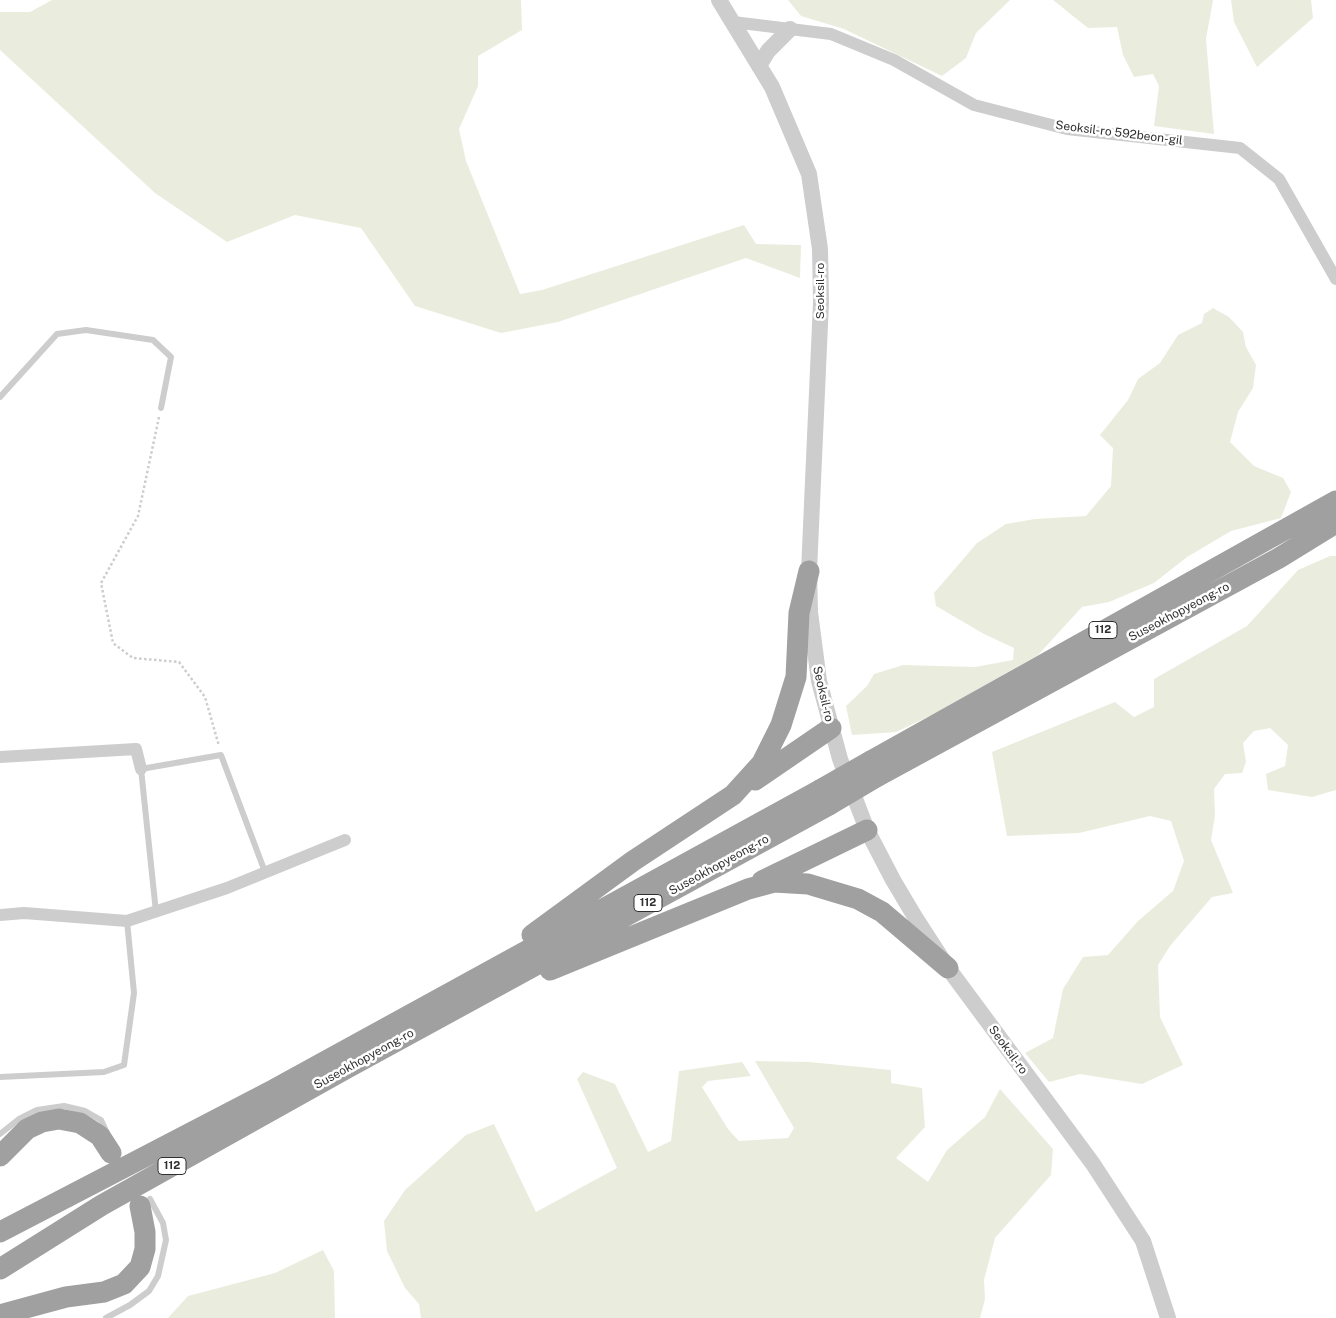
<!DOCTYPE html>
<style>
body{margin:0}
canvas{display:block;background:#fff}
</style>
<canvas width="1336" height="1318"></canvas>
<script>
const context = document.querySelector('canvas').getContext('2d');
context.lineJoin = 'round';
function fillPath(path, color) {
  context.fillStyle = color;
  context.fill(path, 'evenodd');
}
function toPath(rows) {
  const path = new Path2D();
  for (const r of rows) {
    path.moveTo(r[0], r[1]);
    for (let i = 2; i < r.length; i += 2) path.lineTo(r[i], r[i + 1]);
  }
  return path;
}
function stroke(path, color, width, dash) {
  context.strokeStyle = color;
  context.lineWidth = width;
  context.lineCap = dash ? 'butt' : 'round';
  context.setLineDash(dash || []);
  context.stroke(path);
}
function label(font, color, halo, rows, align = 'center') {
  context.font = font + ' "Public Sans",sans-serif';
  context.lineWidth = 5;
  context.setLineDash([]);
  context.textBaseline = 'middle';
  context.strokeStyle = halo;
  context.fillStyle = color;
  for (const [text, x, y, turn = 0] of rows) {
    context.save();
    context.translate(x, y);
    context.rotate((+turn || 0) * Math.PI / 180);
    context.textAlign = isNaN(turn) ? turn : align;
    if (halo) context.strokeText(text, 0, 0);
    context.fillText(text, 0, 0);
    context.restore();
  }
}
fillPath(toPath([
 [52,0,521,0,522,30,478,56,478,86,459,129,466,161,520,294,542,290,744,225,756,244,801,245,800,278,746,258,558,322,501,333,415,306,361,228,295,215,227,242,155,193,0,50,0,12,30,12],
 [788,0,1010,0,976,33,966,58,942,76,844,29,801,16],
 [1053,0,1213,0,1206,39,1214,134,1154,126,1159,86,1153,74,1134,77,1123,55,1117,27,1088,28],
 [1231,0,1311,0,1313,18,1257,67,1234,22],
 [1213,308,1229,317,1243,332,1246,347,1256,365,1253,388,1238,412,1230,442,1254,466,1283,478,1291,492,1281,518,1231,531,1187,557,1154,583,1109,602,1082,607,1038,655,936,713,896,732,852,735,846,706,867,686,874,674,903,665,975,667,1013,660,1014,648,984,634,936,606,934,593,977,543,1006,524,1035,519,1086,516,1111,486,1113,448,1100,435,1128,400,1138,379,1160,363,1178,335,1202,323,1204,314],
 [1330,556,1336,556,1336,790,1312,797,1268,790,1266,774,1285,766,1288,745,1270,728,1254,731,1243,743,1246,762,1242,773,1225,774,1214,789,1215,815,1211,840,1233,893,1212,897,1170,946,1158,965,1160,1017,1183,1065,1142,1084,1080,1074,1049,1082,1025,1053,1053,1038,1063,989,1083,957,1108,955,1138,921,1173,891,1184,861,1171,821,1150,816,1079,833,1007,836,992,752,1115,702,1134,717,1154,707,1154,679,1247,626,1298,570],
 [755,1061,809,1062,891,1070,891,1083,922,1088,925,1127,896,1158,928,1182,947,1150,985,1117,1000,1089,1053,1149,1051,1175,995,1238,984,1280,985,1299,980,1318,421,1318,419,1304,405,1288,387,1251,384,1221,405,1190,466,1135,494,1124,536,1212,617,1168,577,1079,583,1072,615,1084,648,1152,671,1141,679,1071,742,1062,751,1076,708,1081,702,1087,728,1129,739,1141,788,1138,794,1128],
 [323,1250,334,1271,335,1318,168,1318,188,1296,275,1273]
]), '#eaedde');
stroke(toPath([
 [159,417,138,516,101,583,113,643,133,658,179,662,205,697,219,746]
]), '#cdcdcd', 2.5, [2.5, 2.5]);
stroke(toPath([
 [0,397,57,334,86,330,153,340,171,357,161,408],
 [156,912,141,769,221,755,265,872],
 [0,1077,104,1072,124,1065,134,993,127,921],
 [0,1134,19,1119,37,1110,64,1106,85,1111,101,1120,107,1133],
 [106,1318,130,1305,149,1291,158,1276,166,1240,163,1223,150,1199]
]), '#cdcdcd', 6);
stroke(toPath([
 [733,22,831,34,894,60,974,105,1067,129,1240,148,1279,179,1336,279],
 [0,757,136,749,141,769],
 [0,915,24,913,127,921,227,888,345,840]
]), '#cdcdcd', 12);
stroke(toPath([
 [719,0,772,87,809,174,820,249,821,302,809,571,810,612,819,681,840,759,867,830,893,880,915,917,948,968,1093,1164,1143,1241,1168,1318],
 [759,66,768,51,790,29]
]), '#cdcdcd', 16);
stroke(toPath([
 [871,761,1336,501],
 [878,776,1279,558,1336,523],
 [755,780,831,728],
 [762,881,867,830],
 [532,935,633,861,733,795,762,763,781,725,796,677,799,613,809,571],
 [550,970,748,889,774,882,808,884,858,899,882,912,948,968],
 [0,1156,27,1129,42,1122,59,1119,80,1123,100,1136,111,1153],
 [0,1232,275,1089,820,790],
 [0,1269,102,1205,347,1068,829,805],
 [0,1315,66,1297,104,1292,124,1284,140,1267,145,1249,145,1232,140,1206]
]), '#a0a0a0', 21);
stroke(toPath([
 [820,790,871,761],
 [829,805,878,776]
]), '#a0a0a0', 21);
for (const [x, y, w] of [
 [1103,630,28],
 [648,903,28],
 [172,1166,28]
]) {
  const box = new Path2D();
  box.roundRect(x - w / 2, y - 8.5, w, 17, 4);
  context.fillStyle = '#fff';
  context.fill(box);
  stroke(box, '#303030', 1);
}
label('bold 11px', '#303030', null, [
 ["112",1103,630],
 ["112",648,903],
 ["112",172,1166]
]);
label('12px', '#303030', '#fff', [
 ["Seoksil-ro 592beon-gil",1119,133,7],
 ["Seoksil-ro",820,291,-90],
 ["Suseokhopyeong-ro",1179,612,-28],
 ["Seoksil-ro",823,694,77],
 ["Suseokhopyeong-ro",719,865,-29],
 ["Seoksil-ro",1008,1050,54],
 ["Suseokhopyeong-ro",364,1059,-29]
]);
</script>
